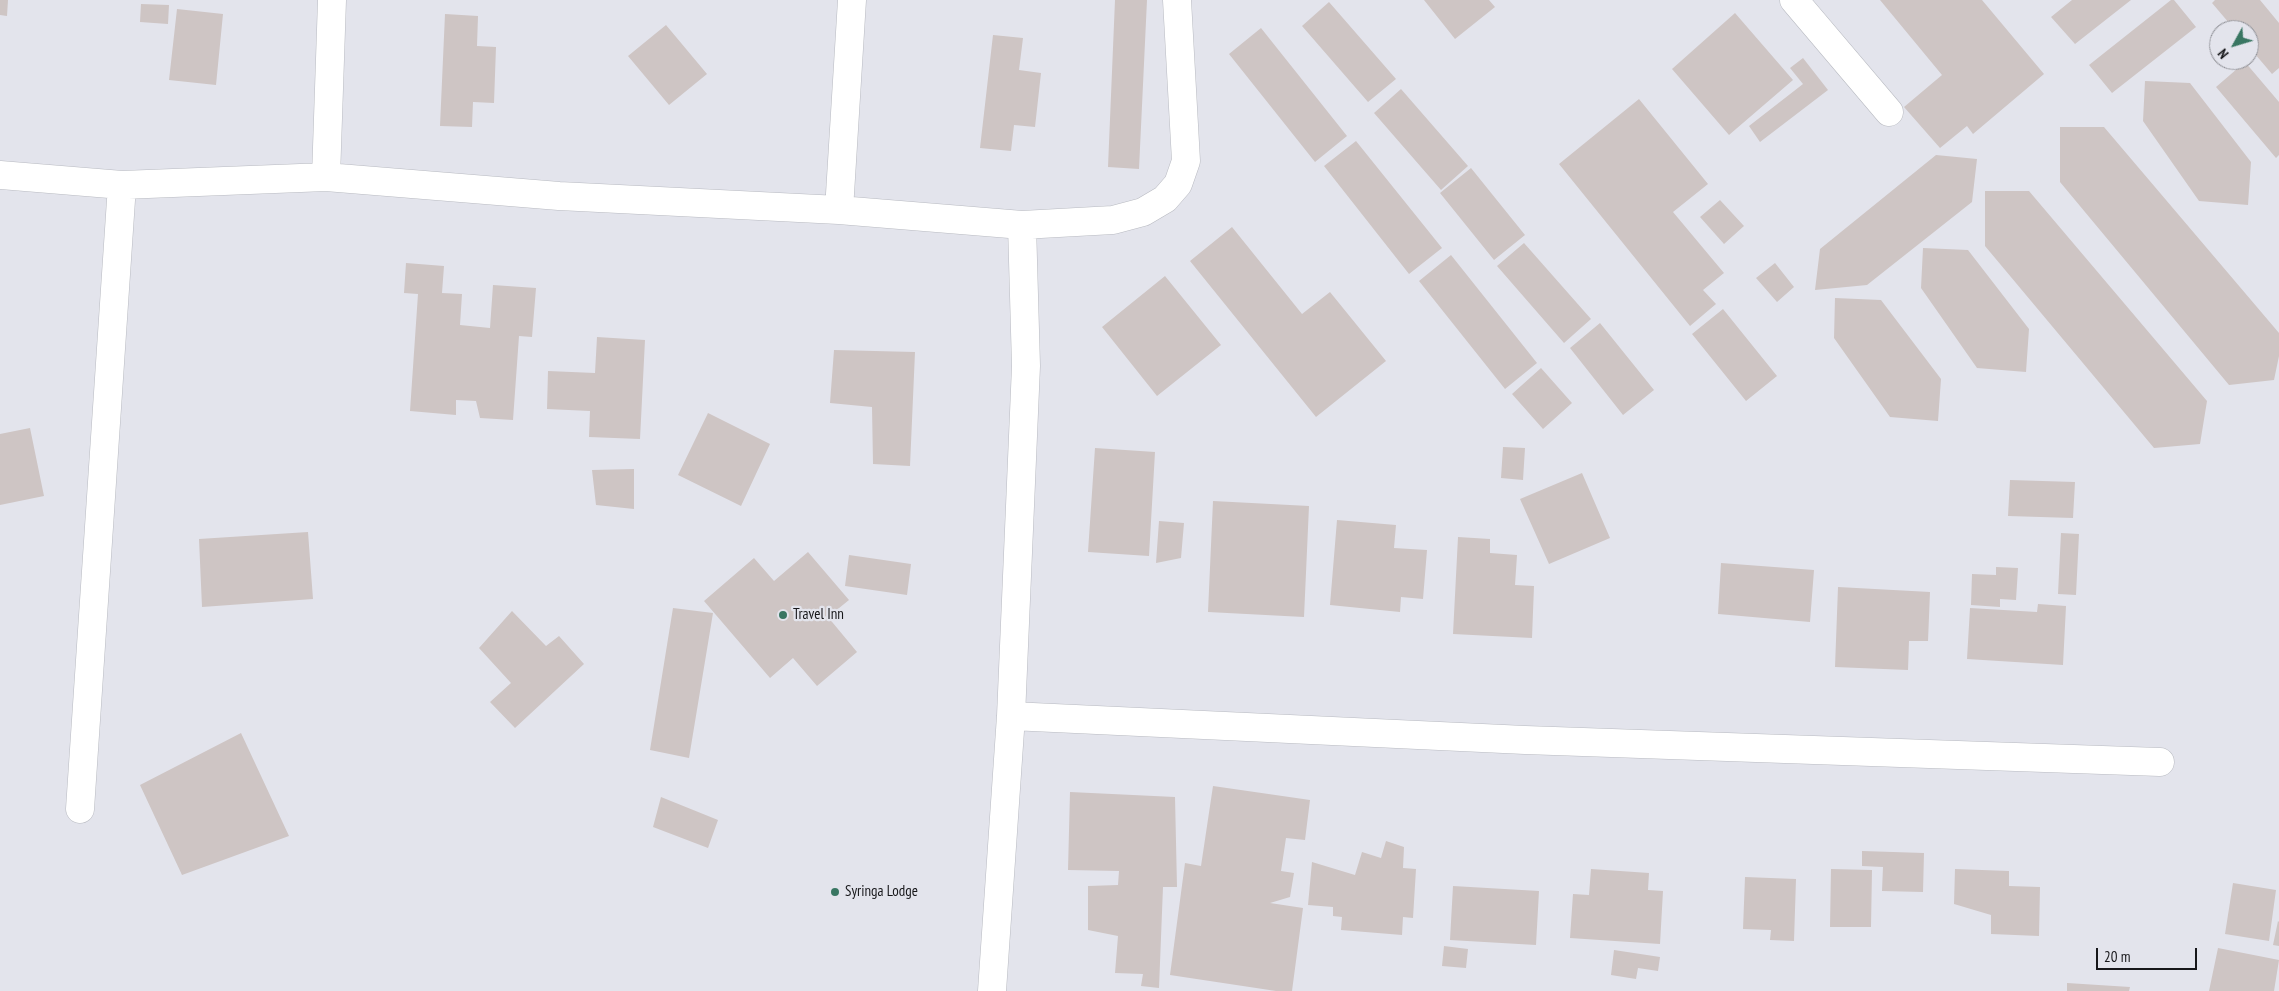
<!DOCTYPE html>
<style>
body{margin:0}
#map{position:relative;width:2279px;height:991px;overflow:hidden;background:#e3e4ec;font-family:"PT Sans Narrow",sans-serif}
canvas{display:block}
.north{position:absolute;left:2209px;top:20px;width:50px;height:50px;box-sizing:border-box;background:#e3e4ec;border:1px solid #919298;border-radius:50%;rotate:231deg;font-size:14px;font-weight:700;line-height:20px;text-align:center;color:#17171a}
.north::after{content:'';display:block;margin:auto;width:18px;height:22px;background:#397662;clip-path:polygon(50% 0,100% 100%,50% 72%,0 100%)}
.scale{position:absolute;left:2096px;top:948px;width:101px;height:22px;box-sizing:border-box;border:2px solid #17171a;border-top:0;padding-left:6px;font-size:15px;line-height:18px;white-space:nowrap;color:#17171a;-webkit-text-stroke:4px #e3e4ec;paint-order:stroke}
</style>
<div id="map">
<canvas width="2279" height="991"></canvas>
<div class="north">N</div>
<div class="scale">20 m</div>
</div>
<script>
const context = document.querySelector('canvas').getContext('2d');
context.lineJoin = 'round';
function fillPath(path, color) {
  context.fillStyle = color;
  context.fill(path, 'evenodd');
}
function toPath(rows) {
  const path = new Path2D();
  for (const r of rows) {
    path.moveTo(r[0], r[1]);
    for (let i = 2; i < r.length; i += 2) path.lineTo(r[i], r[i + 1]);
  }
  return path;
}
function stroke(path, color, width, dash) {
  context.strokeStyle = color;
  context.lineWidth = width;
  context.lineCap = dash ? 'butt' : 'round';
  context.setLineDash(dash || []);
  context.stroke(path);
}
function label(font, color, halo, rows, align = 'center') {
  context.font = font + ' "PT Sans Narrow",sans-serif';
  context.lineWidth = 4.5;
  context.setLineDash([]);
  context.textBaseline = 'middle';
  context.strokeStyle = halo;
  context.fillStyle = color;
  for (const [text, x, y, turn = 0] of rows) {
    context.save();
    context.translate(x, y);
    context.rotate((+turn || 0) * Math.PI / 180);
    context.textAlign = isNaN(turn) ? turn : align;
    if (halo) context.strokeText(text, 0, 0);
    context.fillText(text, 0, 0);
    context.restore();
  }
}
fillPath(toPath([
 [0,0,8,0,7,16,0,15],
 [1115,0,1147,0,1139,169,1108,167],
 [1424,0,1489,0,1495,7,1455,39],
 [1880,0,1982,0,2044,74,1973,134,1967,126,1940,148,1904,107,1942,75],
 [2072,0,2131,0,2075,44,2051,17],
 [2171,0,2174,0,2196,27,2112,93,2089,65],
 [2215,0,2260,0,2279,23,2279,68,2272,74,2249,47,2249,30,2235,30,2212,3],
 [1329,2,1396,79,1368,102,1302,26],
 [141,4,169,5,168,24,140,22],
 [177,9,223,14,216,85,169,80],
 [1735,13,1793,80,1729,135,1672,69],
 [445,14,478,16,477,46,496,47,494,103,473,102,472,127,440,126],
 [666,25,707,74,669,105,628,56],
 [1261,28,1347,136,1315,162,1229,54],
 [993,35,1023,38,1019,70,1041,73,1035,127,1014,125,1011,151,980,148],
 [1803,58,1828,90,1760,142,1749,126,1803,84,1790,68],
 [2245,62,2279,102,2279,155,2276,158,2216,87],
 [2145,81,2190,83,2251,162,2248,205,2199,201,2143,121],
 [1401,89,1468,166,1441,190,1374,113],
 [1639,99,1708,184,1673,212,1724,273,1703,290,1716,304,1690,326,1559,164],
 [2060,127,2104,127,2279,333,2279,356,2274,380,2229,385,2060,182],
 [1356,141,1442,248,1409,274,1324,166],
 [1936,155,1977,159,1972,202,1867,285,1815,290,1820,249],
 [1471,168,1525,235,1494,260,1440,193],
 [1985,191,2029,191,2207,401,2200,444,2154,448,1985,246],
 [1720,200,1744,226,1724,244,1700,217],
 [1232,227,1302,314,1330,292,1386,361,1316,417,1190,261],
 [1524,243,1591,319,1564,343,1497,266],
 [1923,248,1968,250,2029,329,2026,372,1977,368,1921,288],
 [1451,255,1537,363,1505,389,1419,281],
 [406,263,444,266,442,293,462,294,460,325,490,328,493,285,536,288,532,337,519,336,513,420,480,418,476,401,456,400,456,415,410,411,418,294,404,293],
 [1775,263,1794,287,1777,302,1756,278],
 [1165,276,1221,345,1157,396,1102,327],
 [1835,298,1881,300,1941,379,1938,421,1890,417,1834,338],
 [1723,309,1777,376,1746,401,1692,334],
 [1600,323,1654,390,1623,415,1570,348],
 [597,337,645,340,640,439,589,437,590,411,547,409,548,371,595,373],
 [834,350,915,352,910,466,873,464,872,407,830,403],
 [1541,368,1572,403,1543,429,1512,394],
 [708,413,770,444,741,506,678,475],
 [30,428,44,496,0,505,0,434],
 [1503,447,1525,448,1523,480,1501,478],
 [1095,448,1155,452,1149,556,1088,552],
 [634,469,634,509,596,505,592,470],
 [1582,473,1610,538,1549,564,1520,499],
 [2010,480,2075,482,2073,518,2008,516],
 [1213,501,1309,506,1304,617,1208,612],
 [1337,520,1396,525,1394,548,1427,550,1423,599,1401,597,1400,612,1330,605],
 [1159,521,1184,523,1181,558,1156,563],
 [308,532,313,599,202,607,199,539],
 [2061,533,2079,534,2076,595,2058,594],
 [1458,537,1490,539,1490,553,1517,555,1515,585,1534,586,1532,638,1453,634],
 [808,552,849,600,828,617,857,652,817,686,793,658,770,678,704,601,754,558,774,581],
 [849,555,911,564,907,595,845,586],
 [1721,563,1814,570,1810,622,1718,614],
 [1996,567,2018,568,2016,600,2000,599,2000,607,1971,605,1972,574,1996,575],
 [1838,587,1930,592,1928,641,1909,641,1908,670,1835,667],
 [2038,604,2066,606,2063,665,1967,659,1970,608,2037,612],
 [673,608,713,613,689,758,650,750],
 [512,611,546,646,559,636,584,664,515,728,490,702,511,683,479,648],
 [241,733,289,836,182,875,140,785],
 [1213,786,1310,800,1305,840,1286,838,1281,871,1294,873,1290,897,1270,903,1303,908,1292,991,1276,991,1170,975,1185,863,1201,866],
 [1070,792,1175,797,1177,887,1163,887,1159,988,1141,986,1143,974,1115,973,1118,936,1088,930,1088,886,1118,885,1119,871,1068,870],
 [661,797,718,820,708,848,653,827],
 [1386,841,1404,847,1403,868,1416,869,1413,918,1403,917,1402,935,1341,930,1342,917,1333,916,1333,907,1308,905,1312,862,1355,875,1362,852,1381,858],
 [1862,851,1924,853,1923,892,1882,891,1883,867,1862,866],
 [1591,869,1649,873,1648,890,1663,891,1660,944,1570,938,1573,894,1589,895],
 [1831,869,1872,870,1871,927,1830,927],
 [1955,869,2009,871,2009,886,2040,887,2039,936,1991,934,1991,915,1954,904],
 [1745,877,1796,879,1794,941,1770,940,1771,930,1743,929],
 [2233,883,2276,890,2269,941,2225,934],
 [1453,886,1539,891,1536,945,1450,940],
 [2278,921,2279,922,2279,946,2273,945],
 [1444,946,1468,949,1466,968,1442,966],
 [2218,948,2279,960,2274,991,2209,991],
 [1614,950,1660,957,1658,971,1638,968,1636,979,1611,975],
 [2067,983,2130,987,2129,991,2067,991]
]), '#cec5c4');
const minor = toPath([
 [1794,0,1889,112],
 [0,175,122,185,326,177,559,196,839,210,1022,225,1113,220,1143,212,1165,199,1178,184,1186,161,1177,0],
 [326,177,332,0],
 [839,210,852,0],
 [1011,716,1525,740,2160,762],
 [80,809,122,185],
 [992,991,1011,716,1026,366,1022,225]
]);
stroke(minor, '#b8bac1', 29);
stroke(minor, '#fff', 28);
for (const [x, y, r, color] of [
 [783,615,5,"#397662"],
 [835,892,5,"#397662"]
]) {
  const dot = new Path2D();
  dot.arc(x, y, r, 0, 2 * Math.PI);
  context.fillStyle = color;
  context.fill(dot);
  stroke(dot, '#e3e4ec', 2);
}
label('15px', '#17171a', '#e3e4ec', [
 ["Travel Inn",793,615],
 ["Syringa Lodge",845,892]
], 'left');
</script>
